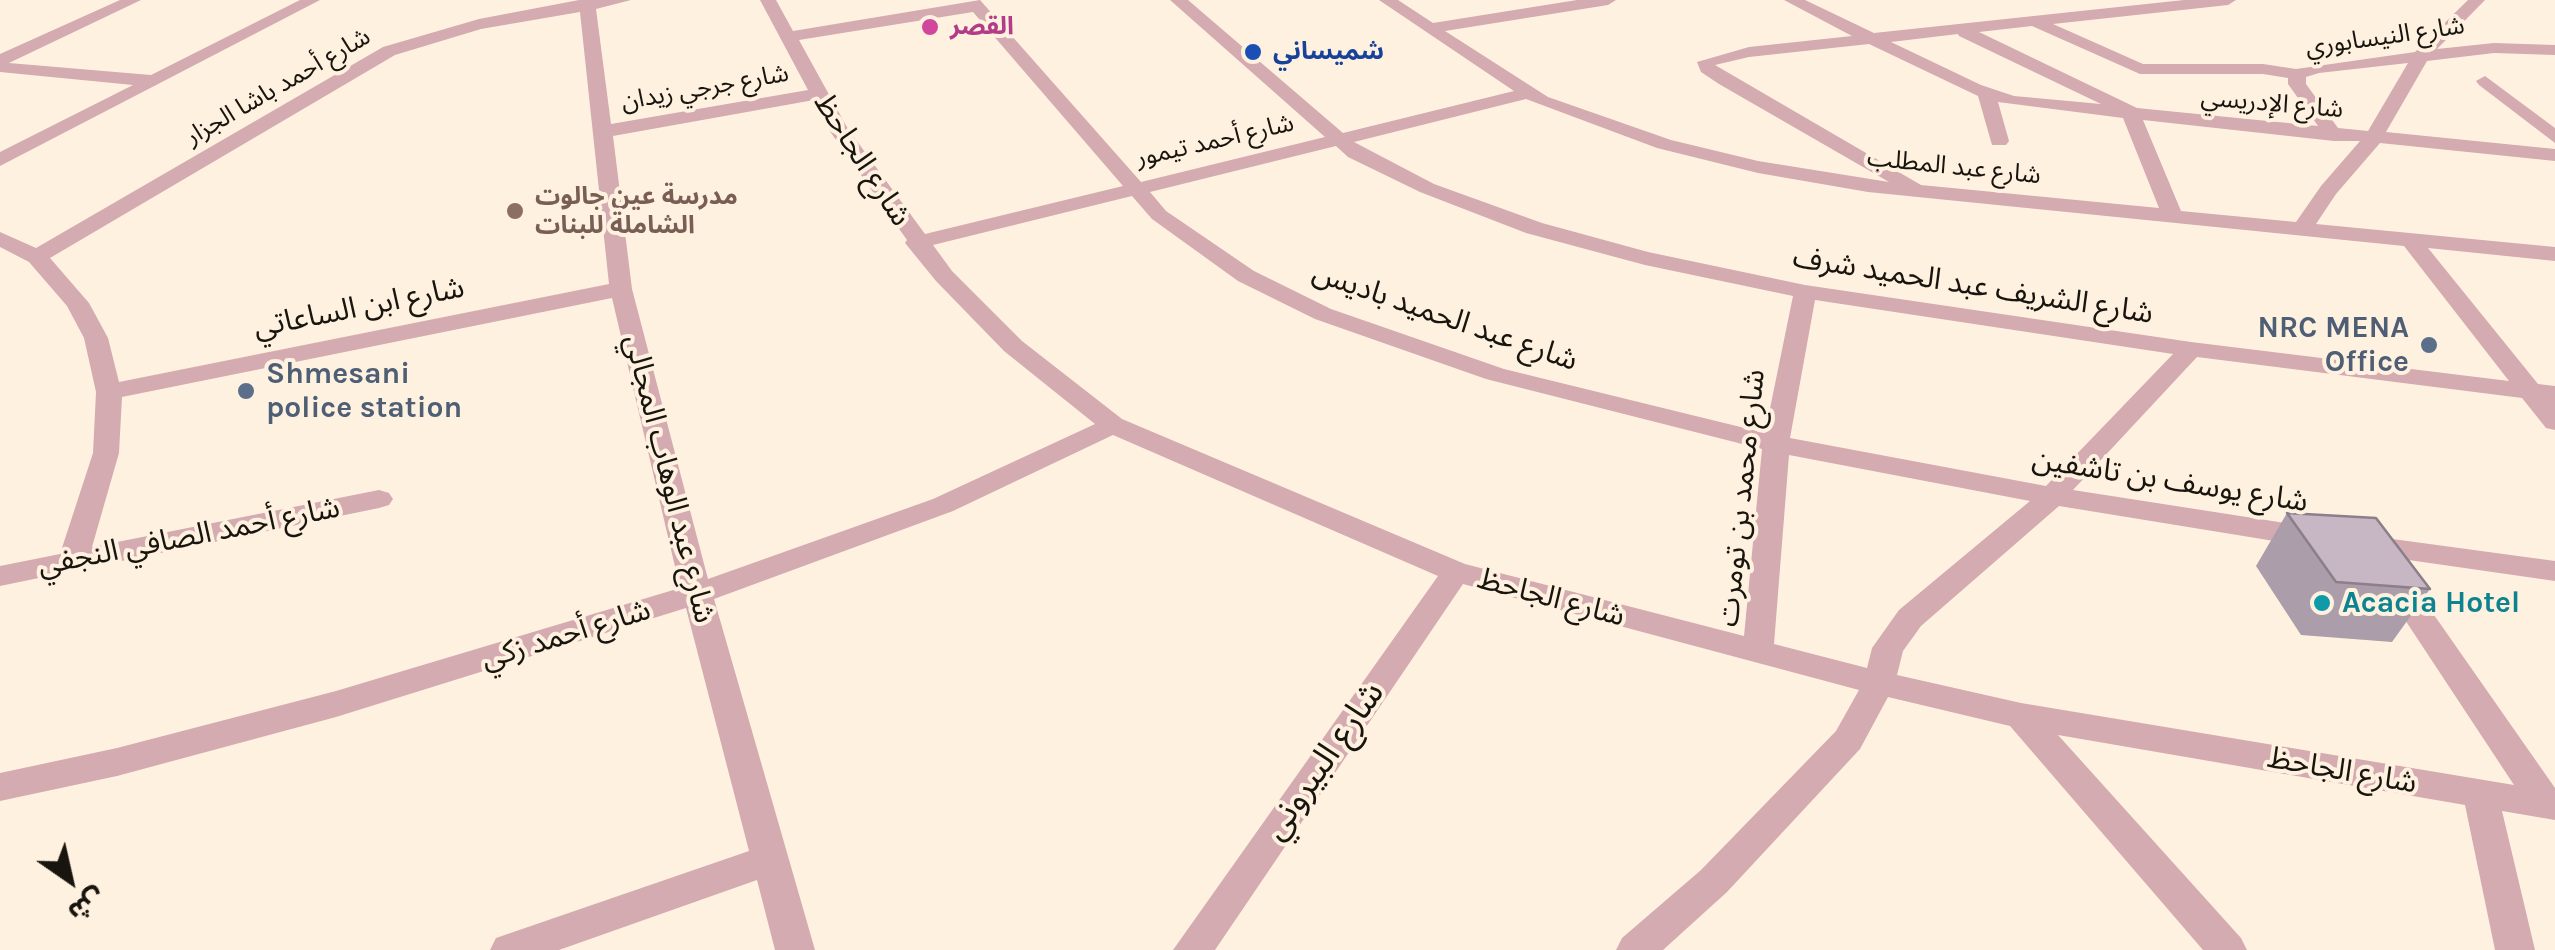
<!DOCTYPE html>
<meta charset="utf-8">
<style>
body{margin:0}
#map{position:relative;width:2555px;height:950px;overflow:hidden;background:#fff1e0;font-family:Karla,"Noto Sans Arabic",sans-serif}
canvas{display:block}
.north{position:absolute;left:20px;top:830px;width:100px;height:100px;-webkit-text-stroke:8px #fff1e0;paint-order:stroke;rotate:146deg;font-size:28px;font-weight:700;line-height:40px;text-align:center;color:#18140e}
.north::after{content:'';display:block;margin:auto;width:35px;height:45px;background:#18140e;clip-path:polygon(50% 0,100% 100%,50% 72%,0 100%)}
</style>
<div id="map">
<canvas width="2555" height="950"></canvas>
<div class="north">ش</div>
</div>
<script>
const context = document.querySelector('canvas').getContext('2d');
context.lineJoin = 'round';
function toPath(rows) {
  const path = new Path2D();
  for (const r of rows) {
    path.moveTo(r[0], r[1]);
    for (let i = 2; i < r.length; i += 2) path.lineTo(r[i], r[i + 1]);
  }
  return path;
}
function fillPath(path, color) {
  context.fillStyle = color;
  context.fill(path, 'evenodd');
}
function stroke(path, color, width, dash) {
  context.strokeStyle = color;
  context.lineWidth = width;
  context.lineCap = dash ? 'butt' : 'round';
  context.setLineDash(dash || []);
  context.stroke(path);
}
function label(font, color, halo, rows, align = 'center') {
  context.font = font + ' Karla,"Noto Sans Arabic",sans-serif';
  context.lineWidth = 8;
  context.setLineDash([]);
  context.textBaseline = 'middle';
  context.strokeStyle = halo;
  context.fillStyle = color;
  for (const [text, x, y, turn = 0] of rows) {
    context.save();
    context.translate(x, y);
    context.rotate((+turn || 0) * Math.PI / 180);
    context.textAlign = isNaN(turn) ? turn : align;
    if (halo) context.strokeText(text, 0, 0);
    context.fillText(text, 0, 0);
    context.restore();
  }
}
fillPath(toPath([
 [120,0,141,0,9,63,151,75,300,0,320,0,0,166,0,152,133,85,0,72,0,54,120,0],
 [579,0,631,0,596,9,611,124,808,90,760,0,776,0,793,31,980,0,1141,182,1325,137,1170,0,1188,0,1343,133,1514,91,1379,0,1398,0,1433,23,1577,0,1616,0,1608,5,1445,31,1548,97,1671,140,1758,161,1889,182,1719,84,1701,72,1697,62,1749,47,1852,36,1784,0,1805,0,1874,33,2184,0,2236,0,2228,5,2053,24,2143,64,2263,64,2296,69,2415,52,2468,0,2485,0,2437,49,2494,43,2555,45,2555,55,2494,53,2427,61,2386,132,2555,149,2555,161,2380,143,2336,194,2316,224,2555,247,2555,261,2428,248,2538,384,2555,386,2555,430,2546,428,2522,398,2197,357,2073,490,2311,527,2321,530,2326,537,2321,544,2311,547,2059,506,1921,626,1903,651,1897,675,2021,703,2514,785,2378,579,2382,572,2393,569,2404,572,2555,788,2555,820,2502,811,2535,950,2495,950,2465,805,2058,735,2241,938,2247,950,2203,950,2010,726,1888,697,1860,749,1727,892,1663,950,1616,950,1622,938,1701,870,1836,731,1859,690,1463,584,1215,950,1173,950,1438,576,1113,435,953,511,714,599,815,950,775,950,757,880,559,950,490,950,496,938,749,851,686,608,336,717,117,776,0,801,0,773,117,748,336,691,680,588,612,298,122,397,119,453,92,547,379,490,389,493,393,499,389,505,379,508,0,586,0,566,60,554,93,453,96,392,84,338,67,306,29,262,0,247,0,232,36,248,383,47,479,19,579,0],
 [580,12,609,284,119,382,108,338,89,303,50,258,395,55,481,29,580,12],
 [973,12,1123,186,925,234,848,129,799,40,973,12],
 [2032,26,2140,74,2263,74,2288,78,2288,84,2318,126,2137,108,1979,32,2032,26],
 [1958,34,1959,36,2101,104,2014,96,1981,85,1891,42,1958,34],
 [1869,44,1978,96,1992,145,2006,145,2009,141,1998,102,2123,118,2159,208,1921,185,1715,65,1749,57,1869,44],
 [2408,63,2368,131,2338,128,2306,84,2306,77,2319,73,2408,63],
 [1526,99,1657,148,1758,173,1868,192,2404,246,2509,381,2191,342,1805,285,1648,252,1542,223,1434,184,1354,142,1526,99],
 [814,100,829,130,907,240,905,243,936,281,1004,351,1095,424,933,499,708,579,632,289,613,136,814,100],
 [2143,120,2334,141,2360,141,2321,186,2296,222,2181,211,2143,120],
 [1336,146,1348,157,1420,192,1526,233,1645,265,1793,296,1765,433,1504,369,1331,309,1254,271,1166,211,1150,192,1336,146],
 [1132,196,1152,219,1238,281,1315,319,1486,379,1762,449,1744,636,1465,564,1122,419,1022,341,952,271,933,245,1132,196],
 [1815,300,2173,354,2046,486,1790,438,1815,300],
 [1789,455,2030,501,1899,610,1872,648,1867,668,1774,644,1789,455],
 [2485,76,2555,128,2555,143,2479,85,2476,81,2485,76],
 [2363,535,2555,561,2555,581,2353,552,2348,545,2353,538,2363,535]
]), '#d4abb1');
fillPath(toPath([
 [2287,513,2430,589,2392,642,2301,635,2256,566]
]), '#ab9da9');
const building = toPath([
 [2287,513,2376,518,2430,589,2336,582,2287,513]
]);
fillPath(building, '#c7b6c4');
stroke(building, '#8b7f89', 2.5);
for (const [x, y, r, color] of [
 [930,27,10,"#d1479c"],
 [1253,52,10,"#1a4fb4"],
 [515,211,10,"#8d6e63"],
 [2429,345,10,"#5c6f8a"],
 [246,391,10,"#5c6f8a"],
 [2322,603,10,"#0f9aa8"]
]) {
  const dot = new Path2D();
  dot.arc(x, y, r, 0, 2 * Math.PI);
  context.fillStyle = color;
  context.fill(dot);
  stroke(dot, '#fff1e0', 4);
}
label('bold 25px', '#b23c85', '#fff1e0', [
 ["القصر",950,27]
], 'left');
label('25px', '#18140e', '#fff1e0', [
 ["شارع النيسابوري",2385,37,-8],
 ["شارع أحمد باشا الجزار",278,87,-30],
 ["شارع جرجي زيدان",705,88,-10],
 ["شارع الإدريسي",2272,104,5],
 ["شارع أحمد تيمور",1215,141,-13],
 ["شارع عبد المطلب",1954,167,6]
]);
label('bold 25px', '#164399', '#fff1e0', [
 ["شميساني",1273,52]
], 'left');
label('bold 25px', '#785e54', '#fff1e0', [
 ["مدرسة عين جالوت",535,197],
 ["الشاملة للبنات",535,226]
], 'left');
label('30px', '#18140e', '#fff1e0', [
 ["شارع الجاحظ",862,160,57],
 ["شارع الشريف عبد الحميد شرف",1973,286,9],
 ["شارع ابن الساعاتي",359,308,-11],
 ["شارع عبد الحميد باديس",1445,317,19],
 ["شارع عبد الوهاب المجالي",669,479,76],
 ["شارع يوسف بن تاشفين",2170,481,9],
 ["شارع محمد بن تومرت",1742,498,-84],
 ["شارع أحمد الصافي النجفي",189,537,-11],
 ["شارع الجاحظ",1551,598,15],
 ["شارع أحمد زكي",566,635,-17],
 ["شارع الجاحظ",2342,771,10]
]);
label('bold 30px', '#4e5e75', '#fff1e0', [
 ["NRC MENA",2409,328],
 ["Office",2409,362],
 ["Shmesani",266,374,"left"],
 ["police station",266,408,"left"]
], 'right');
label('bold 30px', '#0d838f', '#fff1e0', [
 ["Acacia Hotel",2342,603]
], 'left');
label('35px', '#18140e', '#fff1e0', [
 ["شارع البيروني",1324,761,-55]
]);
</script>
